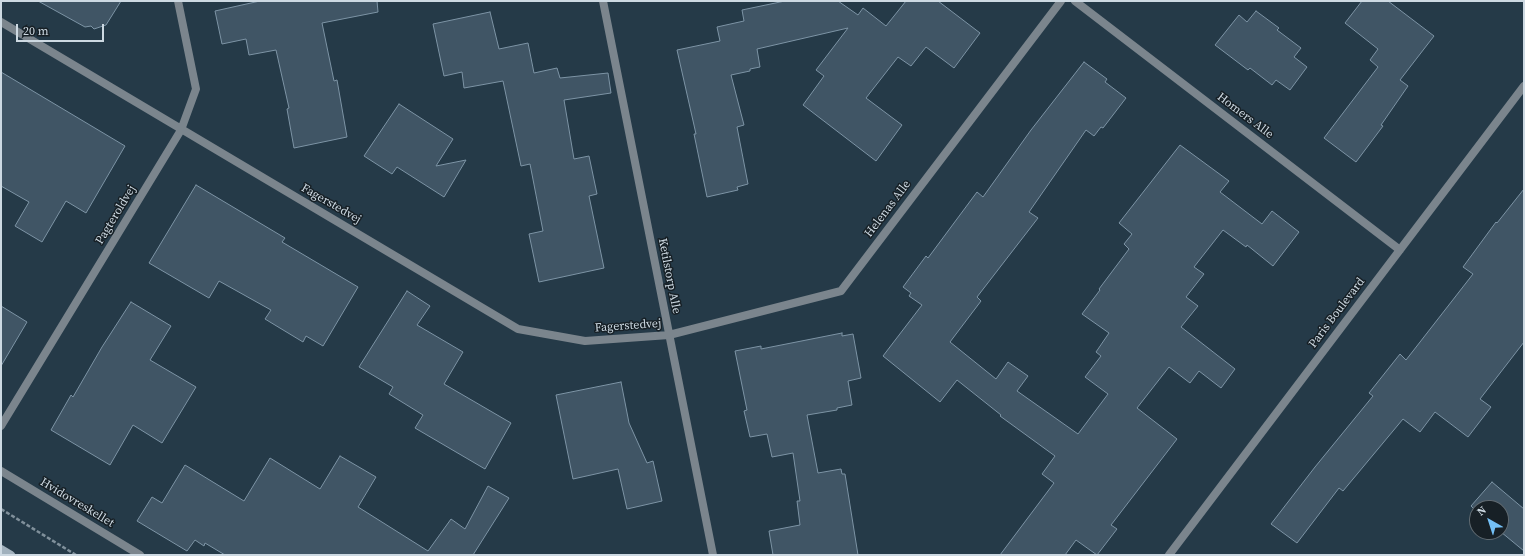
<!DOCTYPE html>
<style>
body{margin:0}
#map{position:relative;width:1525px;height:556px;overflow:hidden;background:#253a48;font-family:"Source Serif 4",serif}
canvas{display:block}
.frame{position:absolute;inset:0;border:2px solid #cdd9e2;pointer-events:none}
.north{position:absolute;left:1469px;top:500px;width:40px;height:40px;box-sizing:border-box;background:#172026;border:1px solid #606a71;border-radius:50%;rotate:321deg;font-size:11px;font-weight:700;line-height:16px;text-align:center;color:#cdd9e2}
.north::after{content:'';display:block;margin:auto;width:14px;height:18px;background:#74c0f6;clip-path:polygon(50% 0,100% 100%,50% 72%,0 100%)}
.scale{position:absolute;left:16px;top:24px;width:88px;height:18px;box-sizing:border-box;border:2px solid #cdd9e2;border-top:0;padding-left:5px;font-size:12px;line-height:14px;white-space:nowrap;color:#cdd9e2;-webkit-text-stroke:3px #172026;paint-order:stroke}
</style>
<div id="map">
<canvas width="1525" height="556"></canvas>
<div class="frame"></div>
<div class="north">N</div>
<div class="scale">20 m</div>
</div>
<script>
const context = document.querySelector('canvas').getContext('2d');
context.lineJoin = 'round';
function fillPath(path, color) {
  context.fillStyle = color;
  context.fill(path, 'evenodd');
}
function toPath(rows) {
  const path = new Path2D();
  for (const r of rows) {
    path.moveTo(r[0], r[1]);
    for (let i = 2; i < r.length; i += 2) path.lineTo(r[i], r[i + 1]);
  }
  return path;
}
function stroke(path, color, width, dash) {
  context.strokeStyle = color;
  context.lineWidth = width;
  context.lineCap = dash ? 'butt' : 'round';
  context.setLineDash(dash || []);
  context.stroke(path);
}
function label(font, color, halo, rows, align = 'center') {
  context.font = font + ' "Source Serif 4",serif';
  context.lineWidth = 3;
  context.setLineDash([]);
  context.textBaseline = 'middle';
  context.strokeStyle = halo;
  context.fillStyle = color;
  for (const [text, x, y, turn = 0] of rows) {
    context.save();
    context.translate(x, y);
    context.rotate((+turn || 0) * Math.PI / 180);
    context.textAlign = isNaN(turn) ? turn : align;
    if (halo) context.strokeText(text, 0, 0);
    context.fillText(text, 0, 0);
    context.restore();
  }
}
const building = toPath([
 [38,1,121,1,106,25,94,29,91,26,85,27,38,1],
 [260,1,377,1,378,12,322,23,334,81,337,80,347,137,294,148,287,109,289,108,276,50,249,55,246,39,222,44,215,11,260,1],
 [785,1,838,1,858,15,863,8,886,26,906,1,938,1,980,33,954,68,926,47,911,66,898,57,866,98,902,125,876,161,803,105,824,76,816,70,848,28,757,49,760,67,750,69,750,71,731,75,744,125,737,127,748,184,737,187,738,190,707,197,694,134,696,134,677,50,720,41,717,27,744,21,742,10,785,1],
 [1362,1,1388,1,1434,36,1400,80,1408,86,1381,125,1383,126,1356,162,1324,138,1378,67,1370,60,1378,49,1345,23,1362,1],
 [1256,11,1279,28,1277,30,1301,48,1294,57,1307,67,1290,90,1276,80,1272,85,1250,68,1248,70,1215,45,1239,15,1247,22,1256,11],
 [490,12,499,49,528,43,534,73,557,68,560,78,608,73,611,93,564,100,574,159,589,156,597,194,589,196,604,268,539,282,529,234,543,231,530,164,521,166,503,81,464,88,462,72,444,76,433,24,490,12],
 [1084,62,1107,79,1105,82,1126,98,1103,128,1101,127,1094,136,1086,130,1029,212,1038,218,977,297,981,301,950,342,996,379,1008,362,1028,376,1017,391,1078,434,1108,394,1085,377,1101,356,1096,352,1109,333,1082,314,1100,290,1099,289,1129,249,1124,244,1132,234,1119,223,1180,145,1229,181,1220,192,1262,224,1272,211,1299,232,1273,266,1247,245,1246,247,1223,230,1194,267,1204,274,1186,297,1198,306,1181,327,1235,369,1221,388,1199,371,1190,383,1169,367,1137,408,1177,439,1111,525,1117,529,1097,555,1076,540,1065,555,1000,555,1054,483,1042,474,1055,456,1000,416,1001,415,957,380,940,402,883,356,922,305,909,296,911,293,903,287,926,256,928,258,977,192,983,197,1031,130,1084,62],
 [1,72,125,146,86,213,66,201,42,242,15,226,29,202,1,186,1,72],
 [399,104,453,139,436,166,466,160,444,197,397,167,392,174,364,156,399,104],
 [196,185,285,238,282,242,358,287,323,346,306,336,303,342,265,319,271,310,219,281,209,298,149,263,196,185],
 [1524,189,1524,342,1480,399,1491,407,1468,437,1435,412,1420,432,1403,419,1343,491,1339,488,1297,543,1271,524,1315,467,1373,396,1369,393,1400,354,1406,360,1473,274,1463,267,1496,222,1497,223,1524,189],
 [407,291,430,306,417,325,463,352,444,384,511,423,485,469,415,428,423,415,389,394,393,387,359,367,407,291],
 [131,302,171,326,150,360,196,387,162,443,133,425,110,465,51,430,71,395,73,397,102,347,131,302],
 [1,306,27,322,1,366,1,306],
 [842,333,842,336,853,334,861,378,848,381,852,405,837,408,837,410,807,415,818,473,841,469,842,474,845,474,858,555,773,555,769,531,800,525,797,501,800,501,793,453,772,457,767,434,750,437,744,411,747,410,735,351,761,346,761,349,842,333],
 [621,382,629,423,647,463,653,461,662,501,627,509,618,469,573,479,556,395,621,382],
 [340,456,376,477,358,507,428,551,451,519,465,529,488,486,509,498,473,555,225,555,205,543,204,546,195,540,187,551,137,521,152,497,162,503,185,465,244,501,270,458,320,489,340,456],
 [1492,482,1524,509,1524,551,1501,532,1501,508,1477,508,1477,512,1471,506,1492,482]
]);
fillPath(building, '#405565');
stroke(building, '#7d94a5', 1);
stroke(toPath([
 [1,509,76,555]
]), '#80909b', 2.5, [4, 2]);
stroke(toPath([
 [603,1,713,555],
 [1075,1,1400,250],
 [1,22,518,329,585,341,669,335,841,291,1061,1],
 [1,426,181,130,196,89,178,1],
 [1,471,140,555],
 [1169,555,1524,86]
]), '#7b858d', 8);
stroke(toPath([
 [1,549,11,555]
]), '#a1b1bd', 8);
label('12px', '#cdd9e2', '#172026', [
 ["Homers Alle",1245,116,37],
 ["Fagerstedvej",331,204,30],
 ["Helenas Alle",888,209,-53],
 ["Pagteroldvej",116,215,-59],
 ["Ketilstorp Alle",669,276,79],
 ["Paris Boulevard",1337,313,-53],
 ["Fagerstedvej",628,326,-4],
 ["Hvidovreskellet",77,503,31]
]);
</script>
